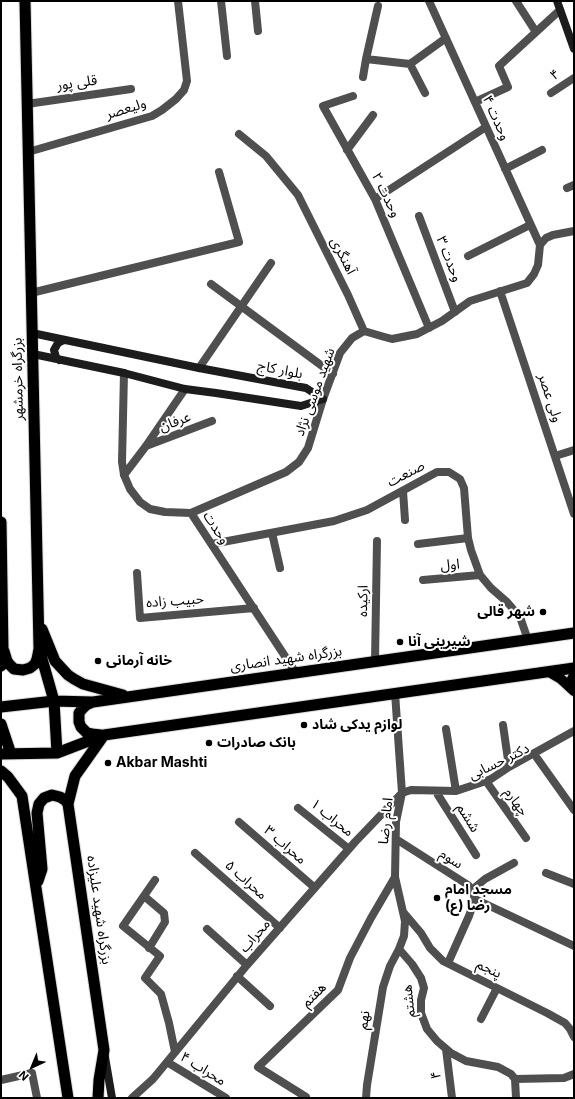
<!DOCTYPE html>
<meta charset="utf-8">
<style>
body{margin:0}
#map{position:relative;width:575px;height:1099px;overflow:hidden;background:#fff;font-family:Inter,sans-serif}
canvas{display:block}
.frame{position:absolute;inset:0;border:2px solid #000;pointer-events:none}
.north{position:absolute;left:12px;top:1047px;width:40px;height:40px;-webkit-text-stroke:3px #fff;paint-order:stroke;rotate:224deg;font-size:11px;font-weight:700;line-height:16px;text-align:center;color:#000}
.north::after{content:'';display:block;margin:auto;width:14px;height:18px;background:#000;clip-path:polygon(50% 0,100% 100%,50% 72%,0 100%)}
</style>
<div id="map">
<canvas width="575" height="1099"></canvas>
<div class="frame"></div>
<div class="north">N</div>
</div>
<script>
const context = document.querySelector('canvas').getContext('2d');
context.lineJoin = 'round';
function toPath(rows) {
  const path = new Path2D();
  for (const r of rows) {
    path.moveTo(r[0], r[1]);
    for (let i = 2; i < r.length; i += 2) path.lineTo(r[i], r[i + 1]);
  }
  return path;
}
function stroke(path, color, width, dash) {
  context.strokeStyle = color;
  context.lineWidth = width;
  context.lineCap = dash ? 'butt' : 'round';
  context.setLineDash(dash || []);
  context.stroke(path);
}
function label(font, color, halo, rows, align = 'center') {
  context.font = font + ' Inter,"Noto Sans Arabic",sans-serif';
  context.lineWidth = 4;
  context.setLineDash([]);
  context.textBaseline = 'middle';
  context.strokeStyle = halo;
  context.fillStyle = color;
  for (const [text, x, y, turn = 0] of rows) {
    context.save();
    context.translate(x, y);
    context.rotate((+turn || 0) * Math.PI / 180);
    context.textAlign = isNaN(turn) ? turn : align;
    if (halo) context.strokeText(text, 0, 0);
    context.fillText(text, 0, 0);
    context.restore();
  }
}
const primary = toPath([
 [549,672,561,679,574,691],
 [574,675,572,679,574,687]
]);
const trunk = toPath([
 [25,1,39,648,54,701,57,753],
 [1,522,3,649,1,666],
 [42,629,55,661,68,675,74,679,83,684,123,695],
 [4,651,7,661,10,665,14,669,23,670,30,668,35,664,37,659,39,649],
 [93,702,86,705,82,709,79,713,79,722,81,727,87,733,92,734,101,735],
 [1,707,54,701,93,702,574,633],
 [1,724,11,754],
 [1,754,57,753,104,735,574,668],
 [1,771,8,777,22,796,68,1098],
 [38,881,42,869,37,813,39,804,44,798,52,795,60,797,65,800,68,804],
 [98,1098,99,1080,104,1050,68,804,75,776,104,735]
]);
stroke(primary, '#dbdbdb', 12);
stroke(trunk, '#dbdbdb', 13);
stroke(toPath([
 [221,1,227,56],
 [255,1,258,31],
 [429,1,540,245],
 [516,1,536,32],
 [366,59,410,64,446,38],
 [410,64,425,93],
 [363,77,366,59,378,6],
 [551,93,574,78],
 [353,96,323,106,375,199,429,328],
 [475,102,508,87,499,66,560,10],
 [27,104,131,89],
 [239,134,266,156,298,195,348,295,364,331],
 [347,150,373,115],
 [28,152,152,116,162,110,176,99,184,90,187,81,178,1],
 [505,169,542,150],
 [567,188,574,185],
 [375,199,486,127],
 [419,216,455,312],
 [468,256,530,225],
 [211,284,333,374],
 [500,291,574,514],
 [31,293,239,242,219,172],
 [199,368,271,263],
 [124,373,122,462,124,475,130,489,140,502,150,509,165,512,191,513,286,472,299,462,308,448,323,399,340,353,352,338,364,331,381,336,392,339,417,334,442,321,470,301,527,283,534,274,538,265,540,245,546,238,553,235,574,231],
 [146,446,212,421],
 [555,456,574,450],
 [124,475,146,446,185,389],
 [403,491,405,520],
 [191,513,296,673],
 [272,533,280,568],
 [212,544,334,521,367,510,437,472,449,472,460,479,464,488,468,538,471,550,480,575,491,588,507,602,520,617,528,640],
 [418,544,468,538],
 [137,573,140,618,254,608],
 [423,580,480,575],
 [375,661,377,541],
 [503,725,509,767],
 [446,729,456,791],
 [537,758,574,810],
 [486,781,526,838],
 [438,795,476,855],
 [298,808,349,849],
 [239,822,315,888],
 [396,839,468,885,472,890,475,899,574,946],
 [195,853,280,928],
 [546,873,574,884],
 [155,880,123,926,160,956,145,978,161,994,169,1023,175,1052],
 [472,890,485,879,514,863],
 [144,896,164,913,165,922,149,948],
 [404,913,421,933,430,948,443,961,547,1013,565,1023,570,1029,574,1037],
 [207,929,247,965],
 [399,949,412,964,421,978,424,988,421,1000,421,1013,427,1029,437,1041,451,1053,466,1061,498,1067,511,1074,515,1079,516,1098],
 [448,963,469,916,475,899],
 [237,976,270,1006],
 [481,1019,497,988],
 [446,1049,452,1098],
 [167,1062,226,1098],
 [515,1079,564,1078,574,1074],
 [1,1080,32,1073,37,1098],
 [306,1097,258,1067,338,990,350,958,371,918,395,877],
 [132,1098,153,1079,247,965,355,842,402,793,411,790,456,791,486,781,491,779,509,767,574,731],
 [366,1098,367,1085,383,987,390,966,399,949,404,936,405,921,395,877,396,822,402,793,395,693]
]), '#4f4f4f', 8);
stroke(toPath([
 [557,1,574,49],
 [32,333,199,368,306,388,323,399],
 [33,354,124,373,185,389,216,393,301,406,323,399],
 [59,360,56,357,54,350,58,343,64,340],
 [105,1057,112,1098]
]), '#1c1c1c', 8);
stroke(primary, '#000', 10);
stroke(trunk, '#000', 11);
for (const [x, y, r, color] of [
 [543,612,4,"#000"],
 [400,642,4,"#000"],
 [98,661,4,"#000"],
 [304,725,4,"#000"],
 [209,743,4,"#000"],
 [108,763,4,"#000"],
 [437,898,4,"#000"]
]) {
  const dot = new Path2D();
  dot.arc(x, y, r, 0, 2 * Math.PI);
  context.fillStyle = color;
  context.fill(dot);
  stroke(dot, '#fff', 1.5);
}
label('14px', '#000', '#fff', [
 ["۴",555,75,-34],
 ["قلی پور",77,83,-8],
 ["ولیعصر",126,109,-17],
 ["وحدت ۴",496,118,66],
 ["وحدت ۲",386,195,64],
 ["آهنگری",343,256,63],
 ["وحدت ۳",449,259,69],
 ["بلوار کاج",280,370,11],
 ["بزرگراه خرمشهر",18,379,-91],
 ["شهید موسی نژاد",315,392,-70],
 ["ولی عصر",550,398,72],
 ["عرفان",175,422,-20],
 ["صنعت",406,474,-28],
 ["وحدت",216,528,57],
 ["اول",450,565,-5],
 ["حبیب زاده",175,601,-4],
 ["ارکیده",363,601,-89],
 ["بزرگراه شهید انصاری",286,659,-8],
 ["دکتر حسابی",499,762,-26],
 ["چهارم",516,802,54],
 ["محراب ۱",332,818,39],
 ["ششم",468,818,58],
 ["امام رضا",386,821,-84],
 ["محراب ۳",285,845,41],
 ["سوم",451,859,32],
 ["محراب ۵",246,880,42],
 ["بزرگراه شهید علیزاده",99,910,82],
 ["محراب",255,936,-49],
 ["پنجم",489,969,26],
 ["هفتم",314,995,-45],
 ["هشتم",409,1001,-96],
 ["نهم",364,1020,-81],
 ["محراب ۴",203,1069,32],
 ["۴",436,1075,-97]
]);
label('bold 14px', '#000', '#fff', [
 ["شهر قالی",535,612,"right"],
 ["شیرینی آنا",408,642],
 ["خانه آرمانی",106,661],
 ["لوازم یدکی شاد",312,725],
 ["بانک صادرات",217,743],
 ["Akbar Mashti",116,763],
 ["مسجد امام",445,890],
 ["رضا (ع)",445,906]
], 'left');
</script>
